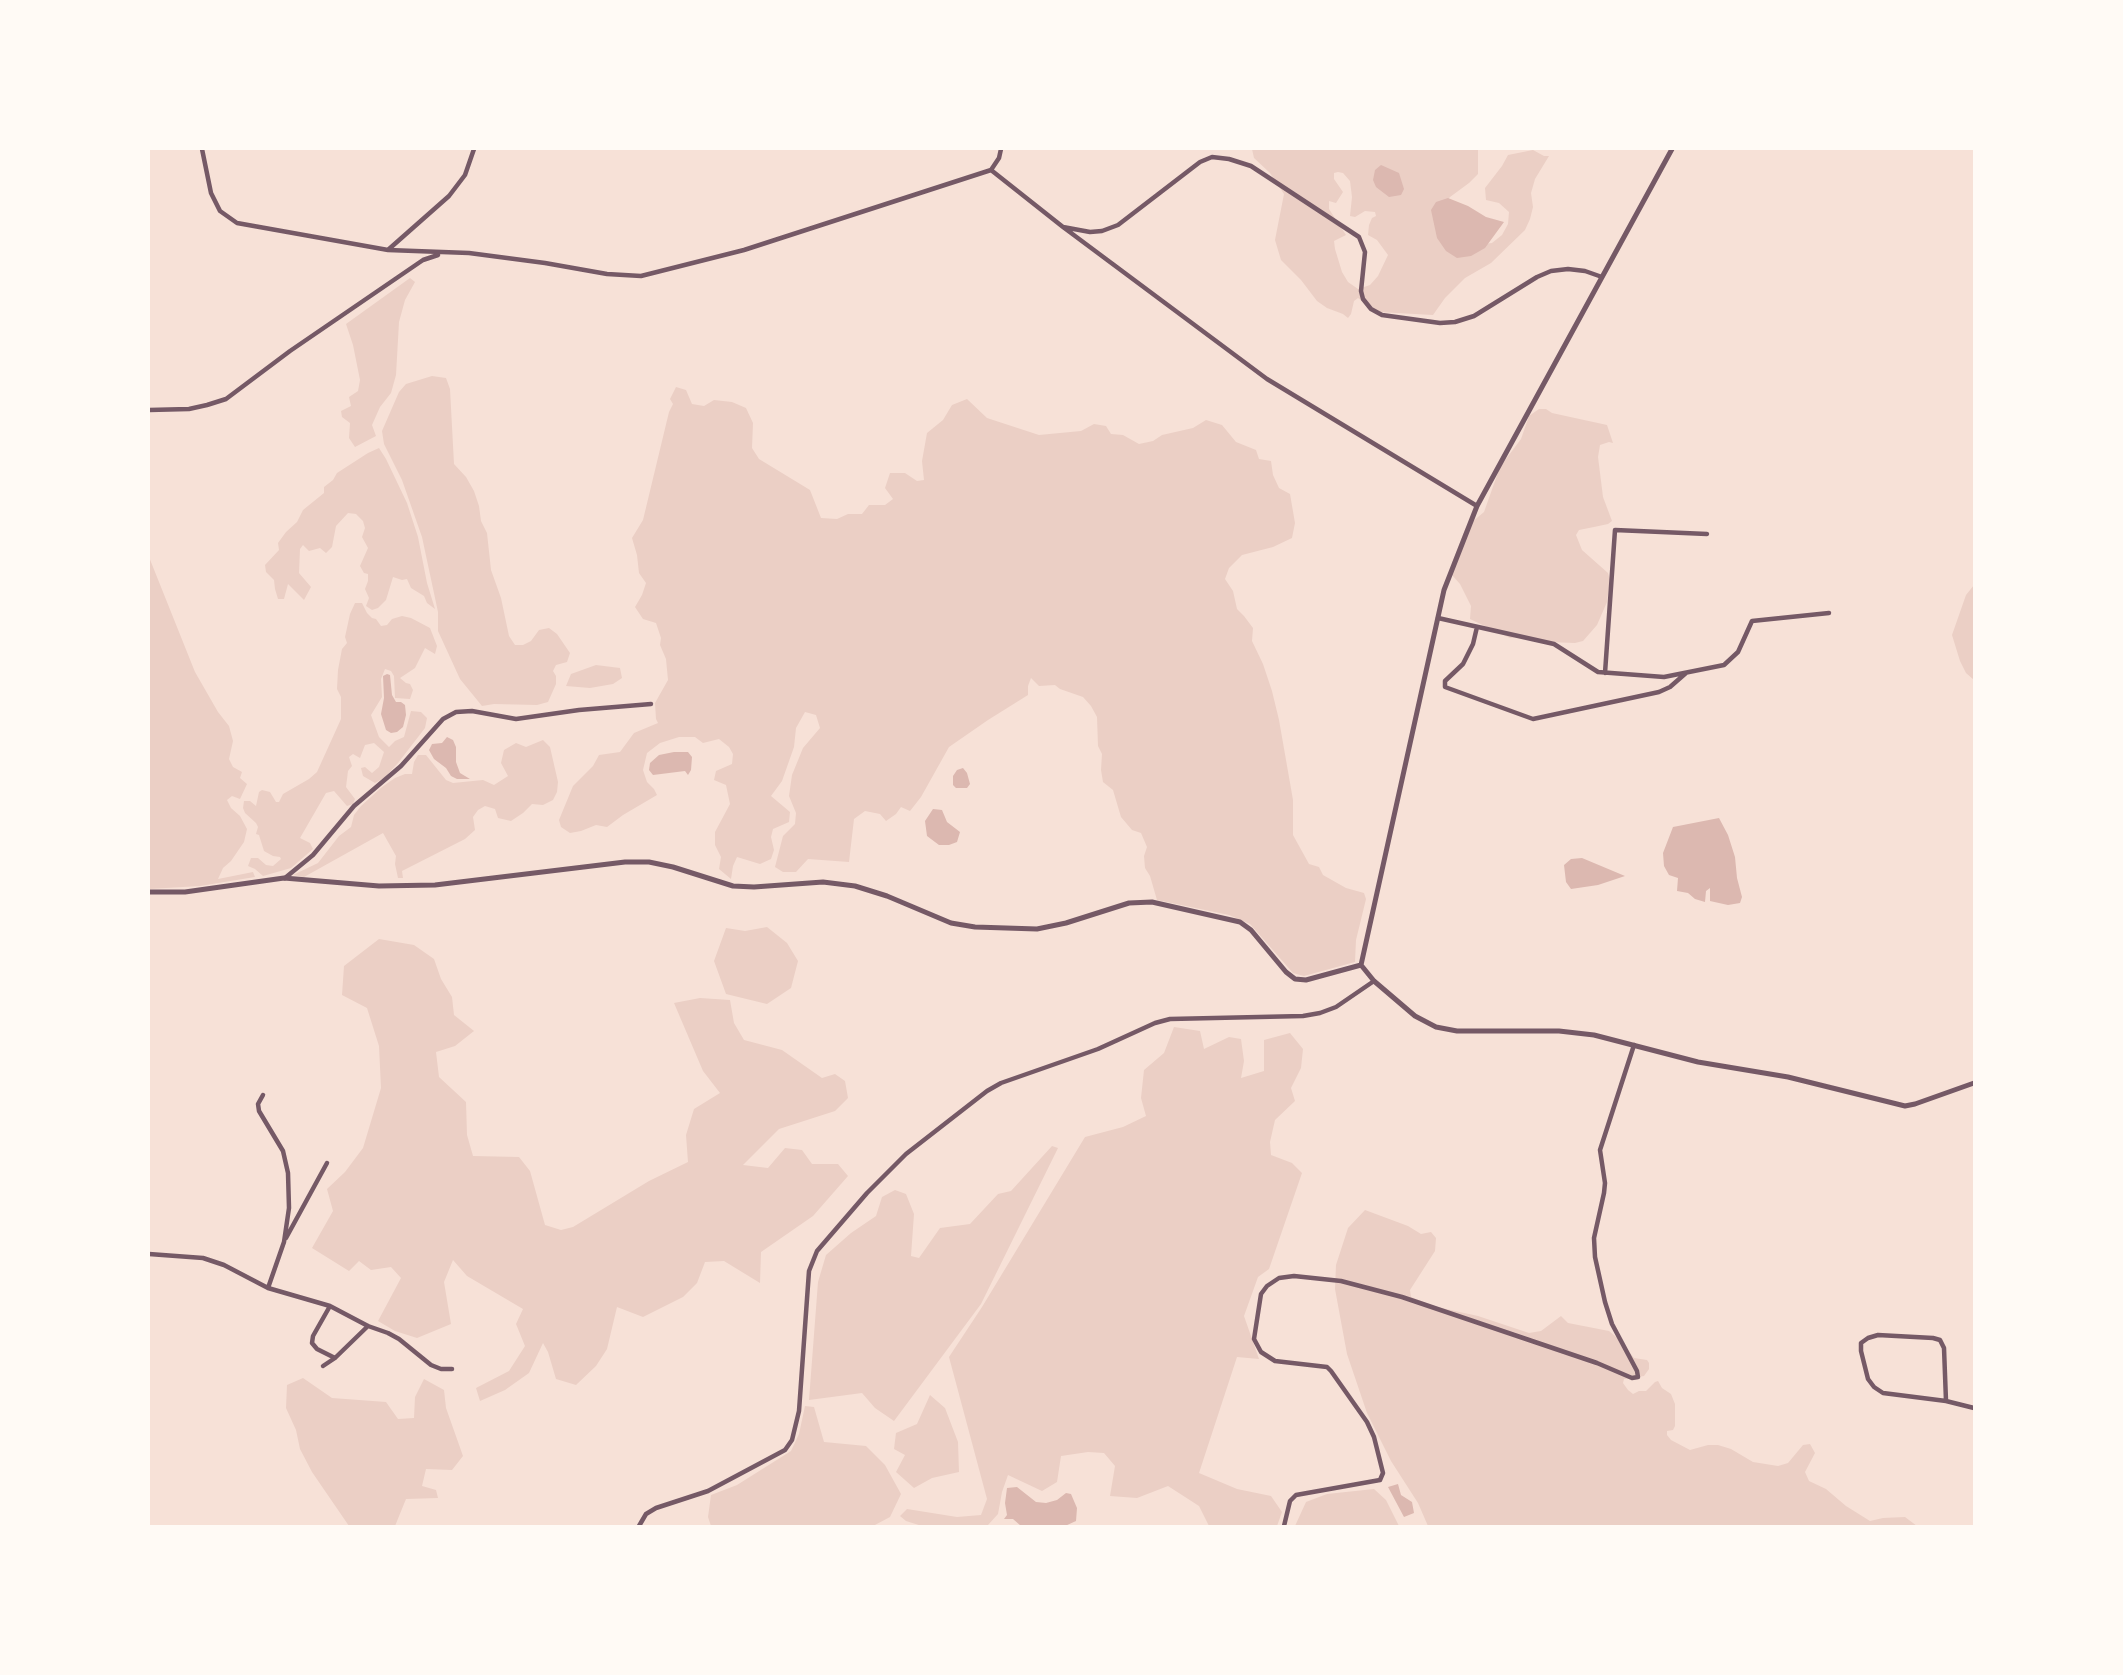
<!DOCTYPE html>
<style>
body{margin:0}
#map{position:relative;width:2123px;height:1675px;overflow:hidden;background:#f7e1d7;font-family:"Source Sans 3",sans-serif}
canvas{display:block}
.frame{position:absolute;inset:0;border:150px solid #fffaf5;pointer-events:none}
</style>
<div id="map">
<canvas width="2123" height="1675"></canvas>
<div class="frame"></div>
</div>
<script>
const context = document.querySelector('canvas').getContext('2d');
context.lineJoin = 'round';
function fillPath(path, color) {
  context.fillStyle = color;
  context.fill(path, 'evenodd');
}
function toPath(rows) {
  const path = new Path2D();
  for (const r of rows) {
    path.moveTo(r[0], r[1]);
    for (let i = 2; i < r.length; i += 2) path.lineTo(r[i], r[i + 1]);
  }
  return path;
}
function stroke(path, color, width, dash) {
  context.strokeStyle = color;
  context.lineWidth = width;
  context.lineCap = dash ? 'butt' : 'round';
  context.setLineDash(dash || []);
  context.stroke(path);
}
fillPath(toPath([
 [1252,149,1478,149,1478,174,1469,183,1450,197,1441,207,1467,246,1492,243,1502,235,1508,224,1509,212,1499,203,1486,200,1485,188,1502,166,1508,155,1533,150,1544,156,1549,156,1535,179,1531,193,1533,207,1530,219,1525,230,1491,263,1465,278,1445,298,1433,315,1378,312,1358,298,1354,301,1351,314,1348,318,1343,314,1327,308,1317,301,1301,280,1281,260,1275,240,1284,194,1270,173,1254,158],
 [1338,172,1343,173,1350,181,1352,197,1350,216,1355,217,1365,211,1375,212,1376,216,1372,218,1369,225,1368,235,1377,240,1388,255,1378,276,1370,285,1358,289,1348,282,1342,272,1335,249,1334,241,1346,235,1329,209,1329,201,1336,203,1343,192,1334,179,1334,173],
 [410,278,415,282,405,300,399,322,396,375,391,393,380,407,372,425,376,436,355,447,349,438,350,423,342,417,341,411,351,406,349,397,358,391,360,380,353,345,346,324],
 [432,376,446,378,450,389,454,464,466,477,474,491,479,506,481,521,487,533,491,570,501,598,509,636,515,645,523,645,531,641,539,630,549,628,557,634,570,653,567,662,556,665,553,671,556,676,556,684,548,702,537,705,494,704,482,706,460,679,438,631,438,612,422,537,402,480,384,444,382,431,399,392,406,384],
 [676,387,686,390,692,404,704,406,714,400,732,402,746,408,753,423,752,448,759,459,810,490,821,518,837,519,848,514,862,514,869,505,885,505,893,499,885,488,890,473,905,473,917,481,924,480,922,461,927,433,943,420,952,405,967,399,987,418,1039,435,1081,431,1094,424,1106,426,1111,434,1123,435,1139,444,1153,441,1162,435,1193,428,1206,420,1222,425,1236,442,1256,450,1259,459,1271,461,1273,475,1279,488,1290,494,1295,523,1292,538,1273,547,1242,555,1229,568,1225,579,1233,591,1237,609,1244,616,1253,628,1252,641,1263,664,1272,691,1279,720,1293,800,1293,835,1309,864,1319,867,1323,875,1346,888,1364,893,1366,899,1356,940,1355,962,1304,976,1293,973,1250,924,1229,915,1157,900,1150,876,1145,868,1144,856,1147,847,1141,833,1132,830,1121,817,1113,790,1103,782,1101,770,1102,754,1098,746,1097,717,1091,706,1083,697,1060,689,1055,685,1039,686,1031,678,1028,686,1028,695,988,720,949,747,921,797,910,811,901,807,896,814,886,821,880,814,865,811,854,819,849,862,808,859,796,872,783,872,775,867,783,836,795,824,796,813,789,796,792,775,803,748,820,728,816,715,805,712,796,728,794,747,782,781,771,796,790,812,789,822,773,829,771,837,774,850,771,859,760,864,737,857,733,866,731,879,719,869,721,857,715,845,715,832,730,804,726,785,714,780,716,771,732,764,733,754,729,747,719,739,703,743,695,737,679,737,660,743,647,753,643,770,647,782,654,789,657,795,623,815,607,827,596,825,581,831,570,833,561,827,559,820,573,786,593,766,599,755,620,752,634,733,658,723,656,719,655,703,668,680,666,659,660,645,661,638,656,623,643,619,635,607,642,595,646,583,639,573,637,555,632,538,643,520,669,412,673,404,670,399],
 [1539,409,1546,409,1552,413,1607,425,1613,443,1609,442,1600,445,1598,457,1603,497,1612,521,1608,524,1594,527,1579,530,1576,535,1582,550,1608,573,1610,580,1607,602,1597,625,1583,641,1575,643,1549,642,1521,637,1510,638,1470,619,1471,606,1460,584,1452,575,1452,563,1466,527,1484,512,1500,467,1521,439,1529,416],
 [379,448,386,459,407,503,418,537,427,583,435,609,427,603,424,596,411,588,407,579,402,580,393,577,386,600,378,608,372,610,366,606,369,598,365,589,368,581,368,574,364,573,360,566,368,548,362,537,365,528,363,521,356,514,348,513,336,526,332,547,326,553,320,548,309,551,303,545,300,549,299,573,311,587,304,600,288,584,284,599,278,599,275,589,274,580,266,572,265,565,279,550,278,543,286,532,297,522,303,510,324,493,324,487,333,480,337,473,368,453],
 [149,557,195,672,218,712,229,726,233,741,229,759,233,767,242,772,240,778,247,784,240,799,232,796,227,800,231,808,240,816,247,829,244,842,231,861,223,868,218,879,253,872,255,877,200,886,149,889],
 [1974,585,1974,680,1966,673,1960,661,1952,635,1966,595],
 [355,603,362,603,367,613,372,618,376,619,381,626,387,625,392,619,402,616,411,618,430,628,437,646,435,654,425,648,415,668,400,678,406,683,410,684,413,690,410,699,395,698,394,676,391,671,385,669,381,679,382,697,371,715,379,737,389,747,395,741,404,737,411,711,421,712,427,718,425,728,398,763,384,778,375,783,363,776,361,768,365,767,372,773,379,767,384,752,374,743,365,745,360,758,353,754,349,757,352,766,348,771,346,787,355,799,353,804,347,806,334,791,326,793,300,838,310,843,313,849,291,868,263,876,255,869,248,866,251,858,258,858,266,865,273,866,281,859,280,857,273,856,264,851,259,835,256,834,258,827,256,823,245,813,243,808,244,801,250,801,256,806,259,792,262,790,270,792,276,802,279,802,283,794,309,779,317,772,341,719,341,697,337,689,338,670,342,649,347,643,345,637,350,614],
 [596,665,620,668,622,678,613,684,590,688,566,686,571,674],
 [543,740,550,747,558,782,557,792,553,800,543,805,532,804,523,813,511,821,498,818,495,809,485,806,478,810,473,817,475,830,465,839,402,871,403,878,398,878,395,864,396,856,383,833,304,877,293,875,318,863,339,836,351,827,354,815,361,806,382,787,395,778,405,774,412,774,414,762,418,755,426,755,446,780,453,783,483,780,494,785,508,776,501,763,504,750,516,743,526,747],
 [767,927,787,943,798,961,791,988,767,1004,726,994,714,961,726,928,745,931],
 [379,939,414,945,434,959,441,979,452,997,454,1015,474,1031,455,1046,436,1052,439,1077,466,1102,467,1135,473,1156,519,1157,530,1171,545,1225,561,1230,573,1227,649,1181,688,1162,686,1135,694,1109,720,1093,703,1071,674,1003,700,998,730,1000,734,1023,744,1040,782,1050,822,1078,835,1074,845,1081,848,1098,835,1111,779,1129,743,1165,768,1168,785,1148,802,1150,812,1164,838,1164,848,1176,813,1216,761,1252,760,1283,724,1261,705,1262,697,1283,683,1297,643,1317,617,1307,607,1349,596,1366,576,1385,556,1379,548,1352,543,1343,529,1373,505,1390,480,1401,476,1388,509,1371,525,1346,516,1324,523,1309,467,1276,453,1260,444,1282,451,1324,417,1338,395,1331,378,1321,401,1278,391,1267,371,1270,359,1261,349,1271,312,1248,333,1211,327,1189,345,1172,363,1148,381,1088,379,1046,367,1008,342,995,344,966],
 [1174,1027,1200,1031,1204,1049,1229,1037,1241,1039,1244,1061,1241,1078,1264,1071,1264,1040,1290,1033,1303,1049,1301,1068,1291,1088,1295,1101,1275,1120,1270,1142,1271,1155,1292,1163,1302,1173,1269,1269,1258,1277,1244,1316,1259,1359,1237,1357,1199,1473,1237,1489,1271,1496,1282,1512,1277,1526,1209,1526,1199,1506,1168,1486,1137,1498,1110,1496,1115,1466,1104,1453,1088,1452,1061,1456,1057,1482,1042,1491,1008,1475,1002,1492,998,1514,988,1525,922,1526,906,1521,900,1516,907,1509,957,1517,981,1515,987,1499,949,1357,982,1307,1085,1137,1123,1127,1146,1116,1141,1098,1144,1070,1164,1053],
 [1052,1146,1058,1148,981,1304,894,1421,875,1408,862,1393,809,1400,818,1282,826,1255,851,1233,876,1216,882,1197,895,1190,906,1194,914,1214,911,1256,919,1258,940,1228,970,1224,998,1194,1011,1191],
 [1365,1210,1408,1226,1421,1234,1431,1232,1436,1238,1435,1251,1410,1290,1411,1297,1437,1307,1478,1316,1529,1333,1541,1331,1561,1316,1568,1323,1609,1331,1621,1341,1634,1358,1647,1360,1649,1363,1649,1369,1644,1376,1624,1379,1623,1383,1628,1390,1633,1394,1639,1391,1646,1391,1655,1382,1658,1381,1662,1388,1671,1394,1675,1404,1675,1426,1673,1430,1667,1431,1667,1435,1671,1440,1690,1450,1708,1445,1718,1445,1731,1449,1753,1462,1778,1466,1788,1463,1803,1445,1810,1444,1815,1453,1805,1472,1809,1481,1826,1489,1846,1506,1870,1521,1883,1518,1905,1517,1917,1526,1428,1526,1418,1503,1391,1461,1367,1413,1347,1354,1335,1289,1336,1265,1348,1228],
 [303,1378,332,1398,386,1402,398,1419,414,1418,415,1397,424,1379,444,1390,446,1408,463,1456,452,1470,426,1469,422,1486,436,1490,438,1498,406,1499,395,1526,349,1526,312,1472,300,1449,296,1430,286,1408,287,1385],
 [930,1395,945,1408,958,1442,959,1472,932,1478,914,1488,896,1472,905,1455,894,1449,896,1433,917,1424],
 [805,1406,814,1407,824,1442,866,1446,885,1465,901,1494,890,1517,873,1526,711,1526,708,1517,711,1495,737,1485,791,1451,799,1434],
 [1374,1489,1386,1500,1399,1526,1295,1526,1306,1502,1327,1494]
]), '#ebcfc5');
fillPath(toPath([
 [1381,165,1399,173,1404,189,1401,195,1389,197,1376,187,1373,180,1375,170],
 [1448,198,1468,206,1486,217,1504,222,1485,248,1471,256,1457,258,1446,251,1437,238,1431,210,1436,202],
 [387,674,390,675,392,695,396,702,401,702,405,705,406,715,403,727,397,732,391,733,386,730,381,714,384,698,383,676],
 [447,737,453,740,456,747,456,762,460,773,470,779,457,779,451,776,446,768,434,759,429,750,432,744,442,743],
 [674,752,688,752,692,757,691,770,688,775,685,771,653,775,649,770,650,763,659,755],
 [963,768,967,773,970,784,967,788,956,788,953,785,953,776,957,770],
 [933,809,942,810,947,822,960,832,957,842,949,845,939,845,927,836,925,821],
 [1719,818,1728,835,1735,857,1737,878,1742,897,1740,903,1728,905,1710,901,1710,888,1706,891,1705,902,1695,899,1688,893,1677,891,1678,878,1669,875,1664,866,1663,853,1673,827],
 [1582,858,1625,876,1598,885,1571,889,1566,882,1564,865,1571,859],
 [1398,1484,1401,1495,1412,1502,1414,1513,1404,1517,1388,1487],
 [1017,1487,1036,1502,1046,1503,1057,1500,1066,1493,1071,1494,1077,1508,1076,1521,1065,1526,1021,1526,1013,1519,1004,1519,1007,1515,1005,1503,1007,1488]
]), '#dcb8b0');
stroke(toPath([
 [202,149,211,193,220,211,237,223,388,250,469,253,545,263,607,274,641,276,744,250,991,170],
 [991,170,1063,227,1267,379,1477,506],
 [991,170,999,158,1001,149],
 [1063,227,1090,232,1102,231,1118,225,1200,162,1212,157,1229,159,1251,166,1359,237,1365,252,1361,291,1363,299,1371,309,1382,315,1440,323,1455,322,1474,316,1537,277,1551,271,1568,269,1585,271,1602,277],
 [389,249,449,196,465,175,474,149],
 [149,410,189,409,207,405,226,399,290,351,423,260,438,255],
 [1438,618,1554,644,1598,672,1664,677,1724,665,1738,652,1752,621,1829,613],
 [1477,627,1473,644,1463,664,1445,681,1445,687,1533,719,1659,692,1670,687,1686,673],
 [1605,673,1615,530,1707,534],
 [285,878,313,855,354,806,401,766,443,719,456,712,472,711,516,719,579,710,651,704],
 [263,1095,258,1104,259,1111,283,1151,288,1173,289,1208,284,1242,268,1288],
 [286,1238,327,1163],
 [149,1254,203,1258,224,1265,268,1288,330,1306,368,1326,388,1333,399,1339,431,1365,441,1369,452,1369],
 [330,1306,313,1336,312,1343,317,1349,335,1358],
 [323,1366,335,1358,368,1326],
 [1946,1401,1944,1348,1940,1340,1933,1338,1878,1335,1868,1338,1861,1343,1861,1351,1868,1379,1874,1387,1883,1393,1946,1401,1974,1408],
 [639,1526,646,1514,656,1508,708,1491,785,1450,792,1440,799,1411,809,1271,817,1251,867,1193,906,1154,987,1091,1001,1083,1098,1049,1155,1023,1170,1019,1303,1016,1320,1013,1336,1007,1374,981],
 [1284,1526,1290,1501,1296,1495,1380,1480,1383,1473,1374,1437,1367,1422,1331,1371,1327,1367,1275,1361,1261,1352,1254,1339,1261,1294,1267,1286,1279,1278,1294,1276,1341,1281,1402,1297,1597,1363,1632,1378,1638,1377,1637,1371,1612,1324,1605,1302,1595,1257,1594,1238,1604,1193,1605,1183,1600,1150,1634,1045]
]), '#755966', 4.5);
stroke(toPath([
 [149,892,185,892,284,878,379,886,435,885,625,862,649,862,673,867,733,886,754,887,823,882,855,886,887,896,951,923,975,927,1037,929,1066,923,1129,903,1152,902,1240,922,1251,930,1286,972,1295,979,1306,980,1361,965,1374,981,1415,1016,1436,1027,1457,1031,1559,1031,1594,1035,1698,1062,1788,1077,1905,1106,1915,1104,1974,1083],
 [1361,965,1444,590,1477,506,1672,149]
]), '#755966', 5);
</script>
